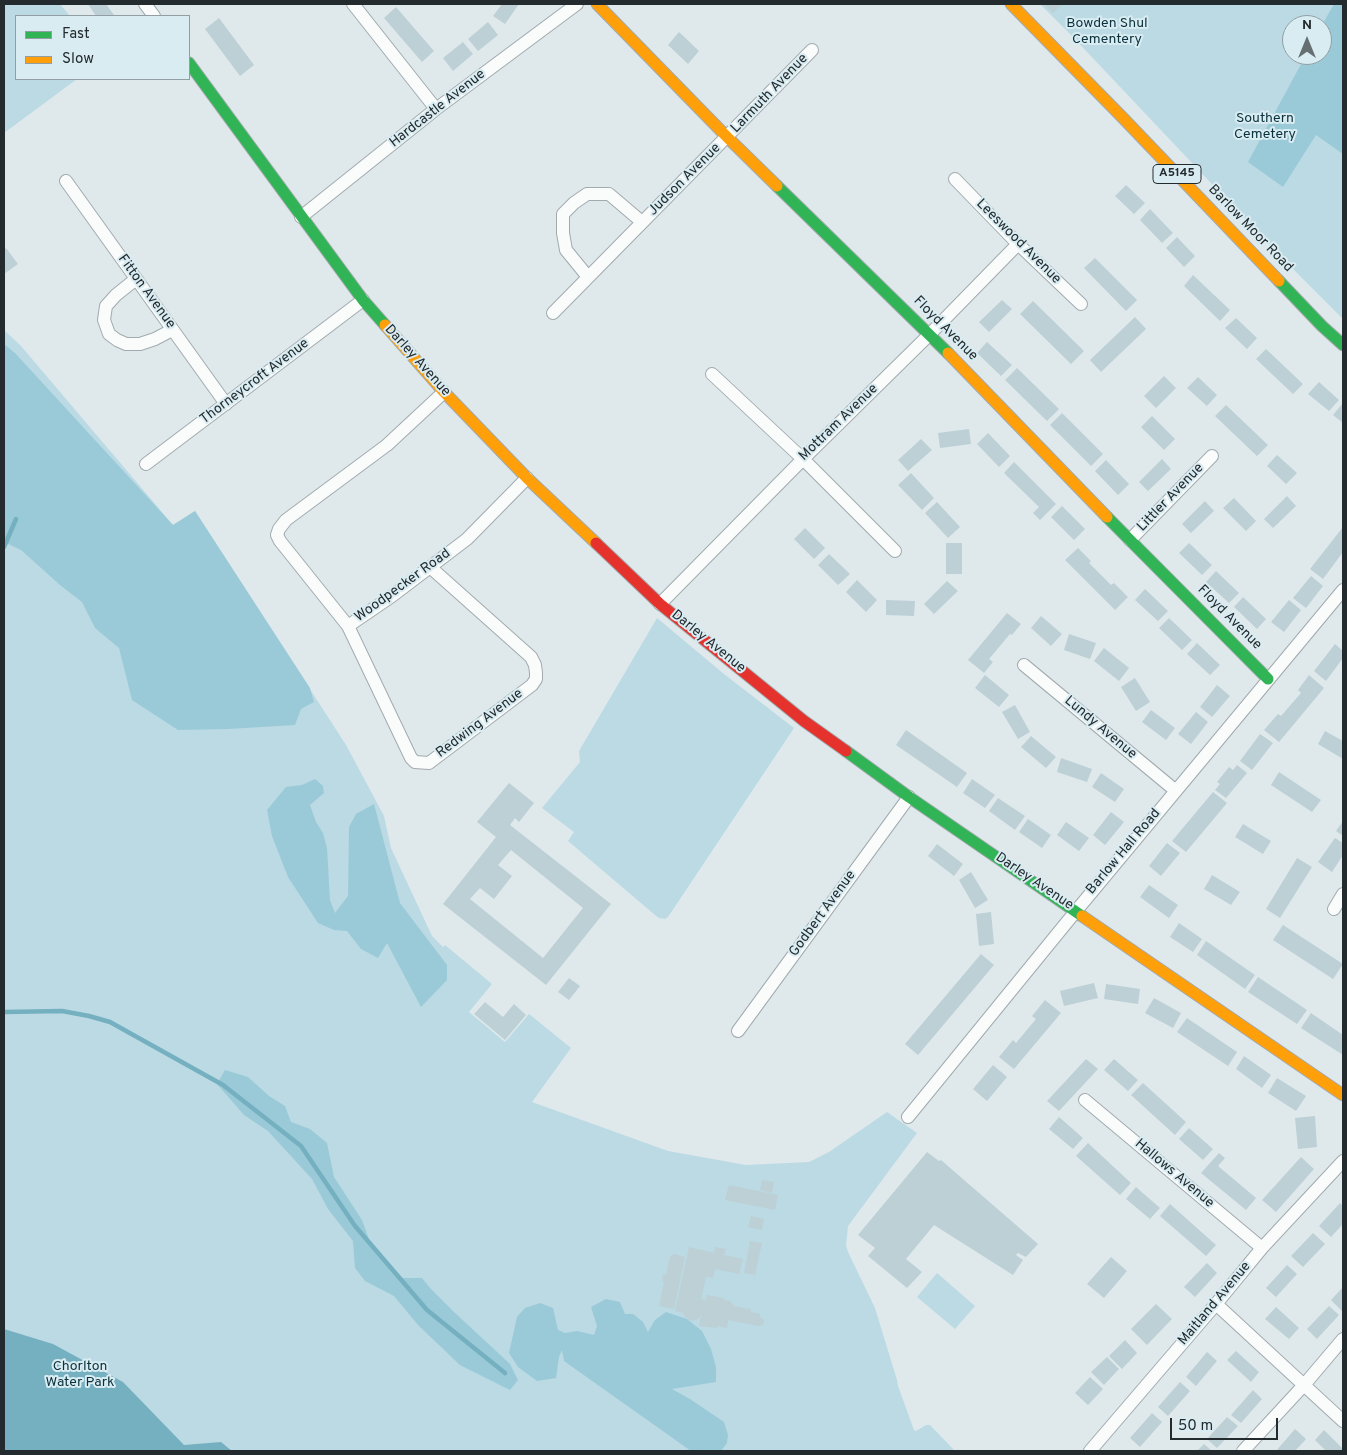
<!DOCTYPE html>
<style>
body{margin:0}
#map{position:relative;width:1347px;height:1455px;overflow:hidden;background:#dfe9ec;font-family:Overpass,sans-serif}
canvas{display:block}
.frame{position:absolute;inset:0;border:5px solid #242b2e;pointer-events:none}
.legend{position:absolute;left:15px;top:15px;width:175px;height:65px;box-sizing:border-box;background:#d9ecf2;border:1px solid #919fa4;margin:0;padding:6px 9px;list-style:none;font-size:15px;color:#242b2e}
.legend li{display:flex;align-items:center;gap:10px;height:25px}
.legend b{width:25px;border:1px solid #919fa4}
.north{position:absolute;left:1282px;top:15px;width:50px;height:50px;box-sizing:border-box;background:#d9ecf2;border:1px solid #919fa4;border-radius:50%;rotate:0deg;font-size:14px;font-weight:700;line-height:20px;text-align:center;color:#242b2e}
.north::after{content:'';display:block;margin:auto;width:18px;height:22px;background:#656e70;clip-path:polygon(50% 0,100% 100%,50% 72%,0 100%)}
.scale{position:absolute;left:1170px;top:1418px;width:108px;height:22px;box-sizing:border-box;border:2px solid #242b2e;border-top:0;padding-left:6px;font-size:15px;line-height:18px;white-space:nowrap;color:#242b2e;-webkit-text-stroke:4px #d9ecf2;paint-order:stroke}
</style>
<div id="map">
<canvas width="1347" height="1455"></canvas>
<div class="frame"></div>
<ul class="legend">
<li><b style="height:6px;background:#30b455"></b>Fast</li>
<li><b style="height:6px;background:#ff9f0a"></b>Slow</li>
</ul>
<div class="north">N</div>
<div class="scale">50 m</div>
</div>
<script>
const context = document.querySelector('canvas').getContext('2d');
context.lineJoin = 'round';
function fillPath(path, color) {
  context.fillStyle = color;
  context.fill(path, 'evenodd');
}
function toPath(rows) {
  const path = new Path2D();
  for (const r of rows) {
    path.moveTo(r[0], r[1]);
    for (let i = 2; i < r.length; i += 2) path.lineTo(r[i], r[i + 1]);
  }
  return path;
}
function stroke(path, color, width, dash) {
  context.strokeStyle = color;
  context.lineWidth = width;
  context.lineCap = dash ? 'butt' : 'round';
  context.setLineDash(dash || []);
  context.stroke(path);
}
function label(font, color, halo, rows, align = 'center') {
  context.font = font + ' Overpass,sans-serif';
  context.lineWidth = 4;
  context.setLineDash([]);
  context.textBaseline = 'middle';
  context.strokeStyle = halo;
  context.fillStyle = color;
  for (const [text, x, y, turn = 0] of rows) {
    context.save();
    context.translate(x, y);
    context.rotate((+turn || 0) * Math.PI / 180);
    context.textAlign = isNaN(turn) ? turn : align;
    if (halo) context.strokeText(text, 0, 0);
    context.fillText(text, 0, 0);
    context.restore();
  }
}
fillPath(toPath([
 [4,4,60,4,70,16,16,16,16,79,77,79,4,133],
 [1040,4,1343,4,1343,319,1279,255,1071,35],
 [1292,25,1322,25,1322,55,1292,55],
 [4,330,21,346,173,525,195,511,346,745,384,816,391,848,432,936,443,947,445,945,492,984,469,1012,505,1042,529,1014,571,1048,532,1102,668,1151,746,1165,809,1162,829,1152,887,1112,917,1133,848,1226,846,1245,848,1252,875,1308,897,1380,898,1386,914,1430,916,1431,926,1425,930,1425,955,1451,4,1451],
 [657,618,724,674,794,728,668,917,665,919,659,918,655,915,568,841,574,832,542,808,580,762,579,751],
 [937,1273,975,1306,955,1329,917,1297]
]), '#bbdae4');
fillPath(toPath([
 [1334,4,1343,4,1343,154,1316,135,1283,187,1248,162,1306,55,1322,55,1322,25],
 [4,344,15,353,173,525,195,511,310,688,314,702,301,709,295,725,228,729,178,730,132,700,119,648,95,628,82,602,60,585,21,550,4,542],
 [315,779,323,786,324,793,310,805,316,822,323,833,327,848,330,900,335,913,348,896,349,827,356,814,374,804,400,903,447,965,447,980,421,1007,387,943,378,958,361,949,347,931,334,930,318,923,288,877,272,836,267,810,286,787,302,785],
 [225,1070,248,1077,269,1096,285,1106,291,1122,310,1129,327,1143,334,1177,362,1220,370,1242,401,1278,422,1278,430,1288,454,1312,510,1364,518,1380,510,1390,460,1365,418,1325,394,1296,365,1281,355,1268,353,1241,328,1209,312,1179,268,1131,244,1115,217,1084],
 [606,1299,620,1302,625,1314,633,1314,643,1322,648,1332,655,1320,666,1312,687,1319,702,1331,711,1349,716,1367,716,1382,672,1389,690,1399,724,1422,728,1435,727,1443,721,1451,691,1451,564,1361,562,1350,559,1357,556,1378,537,1381,518,1367,509,1353,517,1317,525,1308,540,1303,553,1308,558,1330,565,1333,577,1331,594,1335,597,1326,591,1307]
]), '#9acad8');
fillPath(toPath([
 [4,1329,53,1344,123,1382,184,1445,221,1442,232,1451,4,1451,5,1445,5,1434,4,1431]
]), '#75b0c1');
stroke(toPath([
 [4,547,16,519],
 [4,1012,62,1011,89,1016,110,1022,223,1085,301,1146,355,1226,427,1310,505,1373]
]), '#75b0c1', 4.5);
fillPath(toPath([
 [88,4,106,4,114,15,96,16],
 [502,4,519,4,505,24,493,16],
 [1044,4,1062,4,1053,13],
 [396,7,434,51,422,62,384,18],
 [219,18,254,65,240,76,205,29],
 [488,22,498,35,478,51,468,39],
 [679,32,699,51,688,64,668,45],
 [463,42,473,54,453,71,443,58],
 [1126,185,1145,203,1134,214,1115,196],
 [1150,209,1173,233,1162,243,1140,220],
 [1177,237,1195,256,1184,267,1166,248],
 [6,248,18,264,4,274,4,250],
 [1095,258,1137,300,1126,311,1084,268],
 [1193,275,1230,310,1220,321,1184,286],
 [1002,300,1012,309,989,332,979,322],
 [1033,301,1084,351,1071,364,1020,314],
 [1135,317,1146,329,1101,372,1090,360],
 [1236,318,1257,338,1247,349,1225,328],
 [987,342,1012,365,1001,376,977,353],
 [1266,349,1303,384,1293,394,1256,359],
 [1017,368,1059,409,1047,421,1005,380],
 [1164,376,1176,388,1156,408,1144,396],
 [1198,377,1217,395,1207,406,1187,388],
 [1319,382,1339,400,1329,411,1308,394],
 [1343,403,1343,423,1333,415],
 [1226,405,1268,445,1257,456,1215,416],
 [1062,413,1103,454,1091,466,1050,425],
 [1152,416,1175,439,1164,450,1141,427],
 [969,429,971,444,940,448,938,433],
 [988,433,1010,456,999,467,977,444],
 [921,439,932,450,908,471,898,460],
 [1277,455,1297,473,1286,484,1267,466],
 [1162,459,1171,469,1148,491,1139,482],
 [1106,460,1129,484,1118,495,1095,471],
 [1014,462,1056,504,1040,520,1033,513,1039,507,1004,473],
 [911,473,934,498,922,510,898,485],
 [1287,496,1296,506,1273,528,1264,519],
 [1234,498,1256,521,1246,531,1223,508],
 [1205,501,1214,511,1191,533,1182,524],
 [937,502,960,527,948,538,925,513],
 [1062,506,1085,529,1074,540,1051,517],
 [1343,527,1343,552,1323,579,1310,569],
 [805,528,825,548,814,559,794,539],
 [946,543,962,543,962,574,946,574],
 [1189,543,1212,565,1202,575,1179,553],
 [1078,548,1091,561,1089,563,1111,585,1114,583,1128,597,1115,610,1065,560],
 [829,554,850,574,838,585,818,565],
 [1216,571,1239,593,1229,603,1206,582],
 [1311,576,1323,586,1306,608,1293,598],
 [857,580,877,600,866,612,846,592],
 [947,581,958,591,934,614,924,604],
 [1145,589,1168,611,1158,621,1135,600],
 [1243,597,1266,619,1257,629,1234,607],
 [886,600,915,601,914,616,886,615],
 [1289,600,1301,610,1284,632,1271,622],
 [1007,613,1021,624,1012,635,1010,634,989,659,993,662,984,673,968,660],
 [1041,616,1062,634,1051,646,1031,628],
 [1169,618,1192,640,1182,650,1159,628],
 [1069,634,1096,643,1090,659,1064,650],
 [1197,643,1220,665,1210,675,1187,654],
 [1335,644,1343,651,1343,658,1326,681,1314,671],
 [1104,648,1129,668,1119,681,1094,661],
 [985,675,1009,695,999,707,975,688],
 [1309,675,1324,688,1279,742,1264,730,1278,714,1281,716,1301,693,1298,690],
 [1135,678,1150,702,1136,711,1121,687],
 [1217,685,1230,696,1212,717,1200,707],
 [1015,705,1030,732,1018,739,1002,712],
 [1151,710,1175,728,1166,740,1142,722],
 [1196,712,1208,722,1191,744,1178,734],
 [906,730,967,773,957,787,896,745],
 [1325,731,1343,741,1343,759,1318,744],
 [1260,734,1273,743,1252,770,1240,761],
 [1031,736,1056,757,1046,768,1021,747],
 [1061,758,1092,769,1087,782,1057,772],
 [1237,765,1247,773,1226,798,1215,790,1220,784,1217,782,1229,767,1233,770],
 [1279,772,1321,800,1312,812,1271,785],
 [1101,773,1124,789,1115,802,1092,787],
 [972,779,995,795,985,808,963,793],
 [509,783,534,803,519,822,515,818,510,825,611,904,546,985,443,904,496,837,477,822],
 [511,850,583,908,543,958,470,899,480,888,494,899,512,876,498,865],
 [1213,792,1227,803,1186,852,1172,841],
 [998,798,1025,816,1015,830,989,811],
 [1111,812,1124,822,1105,845,1093,835],
 [1028,819,1051,835,1042,848,1019,832],
 [1343,821,1343,836,1336,831],
 [1066,822,1089,838,1079,851,1057,835],
 [1243,824,1271,841,1263,854,1235,837],
 [1335,838,1343,843,1343,855,1332,872,1318,862],
 [1167,843,1180,853,1161,876,1149,866],
 [937,844,963,864,954,876,928,856],
 [1297,858,1312,867,1280,918,1266,909],
 [971,872,988,900,975,908,959,880],
 [1212,875,1240,892,1231,905,1204,889],
 [1149,885,1178,905,1169,918,1140,897],
 [991,912,994,944,979,946,976,914],
 [1179,923,1202,939,1193,952,1170,937],
 [1283,925,1343,964,1333,979,1273,940],
 [1206,941,1255,975,1245,989,1197,955],
 [981,954,994,965,918,1055,905,1044],
 [1258,977,1307,1010,1297,1024,1248,992],
 [569,978,580,986,569,1000,558,992],
 [1094,983,1098,998,1064,1006,1060,991],
 [1106,984,1140,989,1138,1004,1104,999],
 [1154,998,1181,1013,1173,1028,1145,1013],
 [1045,1000,1061,1013,1014,1069,999,1057,1013,1040,1016,1043,1036,1019,1032,1016],
 [485,1002,503,1017,514,1004,526,1015,505,1040,474,1014],
 [1311,1013,1343,1035,1343,1055,1301,1028],
 [1187,1018,1237,1052,1228,1066,1177,1032],
 [1244,1056,1271,1075,1262,1088,1236,1069],
 [1086,1059,1098,1069,1059,1111,1047,1101],
 [1114,1059,1138,1080,1128,1091,1104,1070],
 [993,1065,1007,1077,987,1101,973,1089],
 [1277,1078,1306,1096,1296,1111,1268,1093],
 [1143,1083,1186,1122,1175,1135,1131,1095],
 [1315,1116,1317,1147,1298,1149,1295,1118],
 [1059,1117,1083,1138,1073,1149,1049,1129],
 [1189,1128,1213,1149,1203,1160,1179,1139],
 [1088,1143,1131,1183,1120,1195,1076,1156],
 [927,1152,939,1161,941,1160,1038,1244,1026,1257,1018,1253,1016,1255,1023,1260,1013,1275,934,1225,906,1259,922,1272,907,1288,868,1256,875,1248,858,1235],
 [1219,1153,1225,1158,1218,1166,1256,1198,1246,1210,1201,1173],
 [1301,1157,1314,1169,1276,1212,1262,1200],
 [762,1180,774,1182,772,1193,760,1190],
 [729,1185,778,1195,775,1210,725,1200],
 [1136,1187,1160,1208,1150,1219,1126,1199],
 [1340,1203,1343,1206,1343,1224,1331,1237,1319,1226],
 [1170,1204,1216,1245,1206,1256,1160,1216],
 [751,1216,764,1219,762,1230,748,1227],
 [1313,1233,1325,1244,1303,1267,1291,1256],
 [750,1241,762,1243,755,1275,744,1273],
 [689,1247,714,1253,715,1247,726,1249,724,1255,743,1259,739,1274,715,1269,713,1278,706,1277,701,1299,706,1300,707,1295,724,1298,724,1300,731,1301,731,1303,733,1304,733,1306,751,1309,751,1312,760,1314,760,1317,764,1320,763,1325,758,1326,728,1320,727,1328,717,1326,717,1328,699,1326,701,1315,698,1319,692,1321,685,1317,683,1313,675,1311],
 [674,1254,685,1257,674,1309,659,1306,664,1281,662,1281,663,1274,666,1275,670,1257],
 [1111,1257,1127,1271,1104,1298,1087,1284],
 [1207,1263,1217,1273,1195,1297,1184,1287],
 [1287,1265,1297,1274,1276,1297,1266,1288],
 [1343,1287,1343,1312,1331,1300],
 [1156,1304,1172,1319,1147,1345,1131,1329],
 [1329,1306,1339,1315,1317,1339,1307,1329],
 [1276,1307,1299,1328,1289,1339,1265,1319],
 [1125,1340,1137,1353,1122,1369,1109,1356],
 [1236,1351,1259,1372,1251,1382,1227,1360],
 [1207,1352,1217,1361,1196,1386,1186,1377],
 [1107,1357,1119,1369,1104,1385,1091,1372],
 [1090,1377,1103,1389,1088,1405,1075,1393],
 [1180,1382,1190,1391,1168,1416,1158,1407],
 [1253,1390,1262,1399,1241,1423,1231,1415],
 [1152,1413,1162,1422,1140,1447,1130,1438],
 [1227,1417,1238,1426,1217,1448,1207,1439],
 [1295,1429,1306,1439,1295,1451,1276,1451],
 [1324,1430,1343,1449,1343,1451,1326,1451,1315,1440],
 [1204,1444,1212,1451,1197,1451]
]), '#bcd0d6');
const street = toPath([
 [145,4,154,16],
 [353,4,436,109],
 [955,179,1018,244,1081,304],
 [66,181,226,404],
 [301,217,436,109,577,4],
 [588,277,566,250,563,233,563,214,574,203,587,194,609,194,642,222],
 [136,279,116,295,106,306,104,320,109,334,117,340,126,344,140,344,155,339,172,330],
 [553,313,812,50],
 [712,374,803,459,895,551],
 [444,392,387,445,286,520,279,529,277,535,280,541,348,626,392,596,467,539,527,478],
 [146,464,363,300],
 [1130,540,1212,456],
 [660,604,803,459,930,334,1018,244],
 [348,626,411,758,415,762,429,763,532,685,536,679,536,673,535,665,531,657,430,567],
 [1024,665,1176,791],
 [1334,909,1343,894],
 [738,1031,909,797],
 [1085,1100,1262,1248],
 [908,1117,1076,911,1343,590],
 [1216,1304,1343,1421],
 [1090,1451,1216,1304,1262,1248,1343,1161],
 [1243,1451,1304,1385,1343,1339]
]);
const fast = toPath([
 [189,63,363,300,385,325],
 [777,186,948,353],
 [1279,281,1322,326,1343,345],
 [1107,517,1268,679],
 [846,751,909,797,1082,916]
]);
const slow = toPath([
 [597,4,727,137,777,186],
 [1011,4,1123,118,1279,281],
 [385,325,444,392,527,478,596,543],
 [948,353,1107,517],
 [1082,916,1343,1095]
]);
const jam = toPath([
 [596,543,660,604,804,721,846,751]
]);
stroke(street, '#a2aaad', 14);
stroke(fast, '#a2aaad', 13);
stroke(slow, '#a2aaad', 13);
stroke(jam, '#a2aaad', 13);
stroke(street, '#fafcfc', 12);
stroke(fast, '#30b455', 11);
stroke(slow, '#ff9f0a', 11);
stroke(jam, '#e5322d', 11);
for (const [x, y, w] of [
 [1177,174,48]
]) {
  const box = new Path2D();
  box.roundRect(x - w / 2, y - 9.5, w, 19, 4);
  context.fillStyle = '#d9ecf2';
  context.fill(box);
  stroke(box, '#242b2e', 1);
}
label('bold 12px', '#242b2e', null, [
 ["A5145",1177,174]
]);
label('14px', '#0a313c', '#d9ecf2', [
 ["Bowden Shul",1107,24],
 ["Cementery",1107,40],
 ["Southern",1265,119],
 ["Cemetery",1265,135],
 ["Chorlton",80,1367],
 ["Water Park",80,1383]
]);
label('14px', '#242b2e', '#d9ecf2', [
 ["Larmuth Avenue",770,94,-46],
 ["Hardcastle Avenue",438,109,-38],
 ["Judson Avenue",685,180,-45],
 ["Barlow Moor Road",1250,229,46],
 ["Leeswood Avenue",1018,242,45],
 ["Fitton Avenue",146,292,54],
 ["Floyd Avenue",945,329,45],
 ["Darley Avenue",417,361,48],
 ["Thorneycroft Avenue",255,382,-37],
 ["Mottram Avenue",839,423,-44],
 ["Littler Avenue",1171,498,-46],
 ["Woodpecker Road",403,586,-36],
 ["Floyd Avenue",1229,618,45],
 ["Darley Avenue",708,642,39],
 ["Redwing Avenue",480,724,-37],
 ["Lundy Avenue",1100,728,40],
 ["Barlow Hall Road",1124,852,-50],
 ["Darley Avenue",1034,882,34],
 ["Godbert Avenue",823,914,-54],
 ["Hallows Avenue",1174,1174,40],
 ["Maitland Avenue",1215,1304,-50]
]);
</script>
